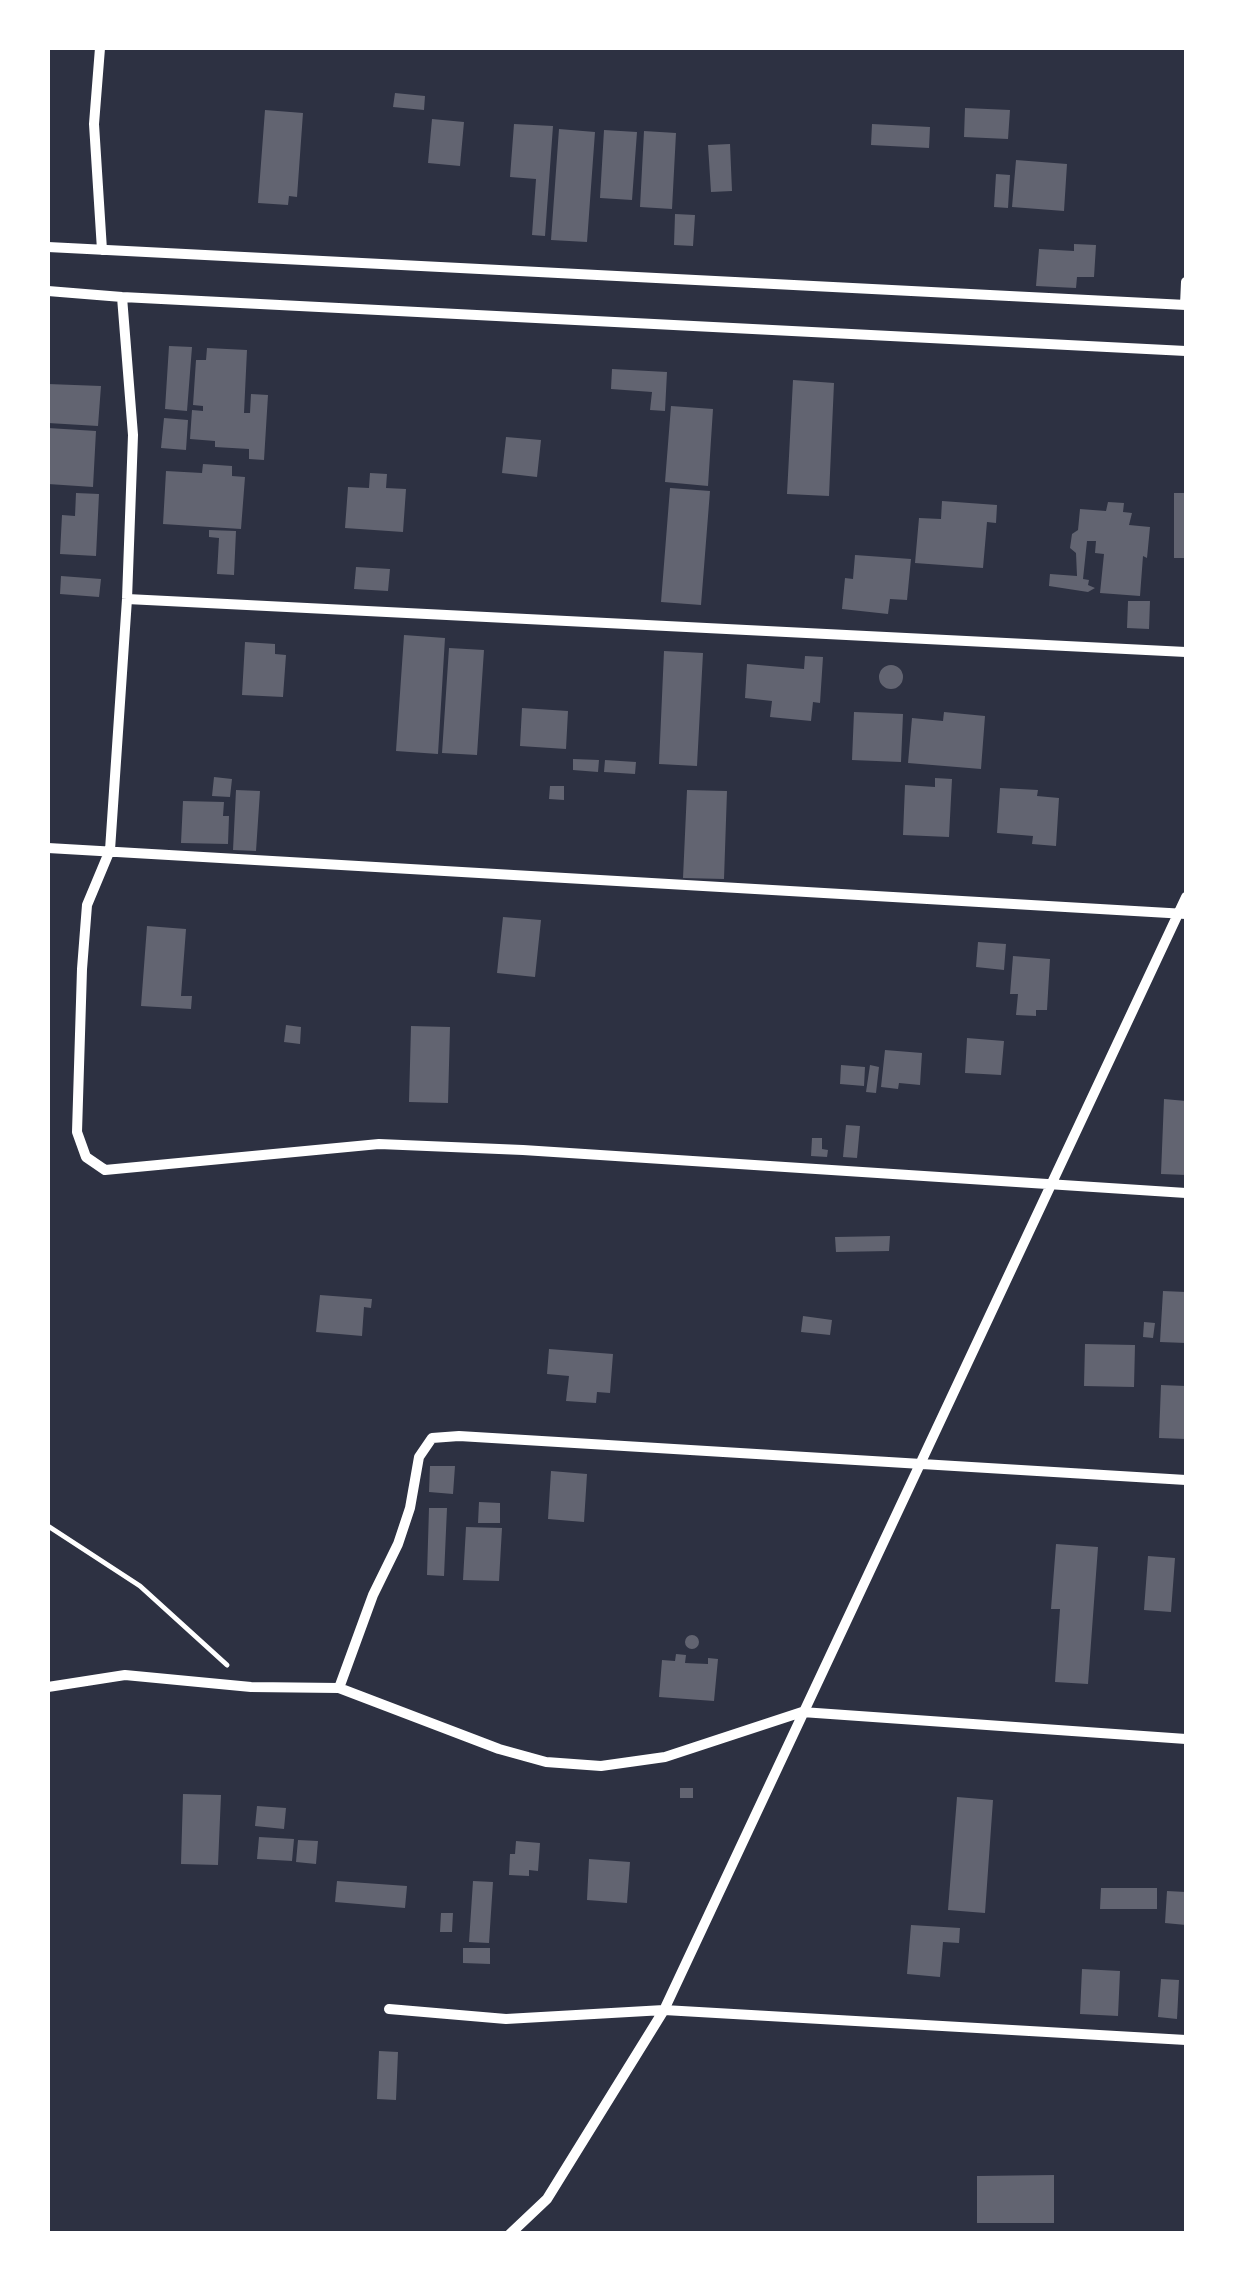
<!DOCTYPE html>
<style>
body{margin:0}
#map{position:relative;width:1234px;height:2281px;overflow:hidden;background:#2d3142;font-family:Georgia,serif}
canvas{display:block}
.frame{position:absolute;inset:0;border:50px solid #fff;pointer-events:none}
</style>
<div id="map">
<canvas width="1234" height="2281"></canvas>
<div class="frame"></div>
</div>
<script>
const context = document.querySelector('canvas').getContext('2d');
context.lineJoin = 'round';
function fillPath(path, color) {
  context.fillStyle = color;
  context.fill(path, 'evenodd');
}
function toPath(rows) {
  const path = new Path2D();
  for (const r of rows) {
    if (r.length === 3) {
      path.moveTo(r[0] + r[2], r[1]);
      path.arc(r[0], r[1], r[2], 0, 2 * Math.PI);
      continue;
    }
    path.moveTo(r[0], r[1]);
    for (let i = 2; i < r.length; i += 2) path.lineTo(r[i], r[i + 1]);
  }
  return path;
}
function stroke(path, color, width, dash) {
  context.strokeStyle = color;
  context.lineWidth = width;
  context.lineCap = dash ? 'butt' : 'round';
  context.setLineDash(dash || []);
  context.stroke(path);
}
fillPath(toPath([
 [395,93,425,96,424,110,393,107],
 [965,108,1010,110,1008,139,964,137],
 [265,110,303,113,297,197,289,196,288,205,258,203],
 [432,119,464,122,460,166,428,163],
 [514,124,553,126,545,236,532,235,536,179,510,177],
 [872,124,930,127,929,148,871,145],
 [559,129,595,132,587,242,551,240],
 [604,130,637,132,632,200,600,198],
 [644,131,676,133,672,209,640,207],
 [730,144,732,191,711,192,708,145],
 [1016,160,1067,164,1064,211,1012,207],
 [996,174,1010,175,1008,208,994,207],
 [675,214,695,215,693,246,674,245],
 [1074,244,1096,245,1094,277,1077,277,1076,288,1036,286,1039,249,1074,251],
 [169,346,192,347,187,411,165,409],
 [207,348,247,350,244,413,250,413,251,394,268,395,264,460,249,459,249,449,215,447,215,441,190,439,192,410,203,411,203,406,193,405,196,360,206,360],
 [612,369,667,372,665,411,650,410,652,392,611,389],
 [793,380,834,383,829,496,787,494],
 [48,384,101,386,98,426,48,423],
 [671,406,713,409,708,486,665,482],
 [164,418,188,420,186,450,161,448],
 [48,428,96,431,93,487,48,484],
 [506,437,541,440,537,477,502,473],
 [203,464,232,466,232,476,245,477,241,529,163,524,166,471,202,473],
 [370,473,387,474,386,488,406,489,403,532,345,528,348,487,369,488],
 [670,488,710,491,701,605,661,602],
 [76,493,99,494,96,556,60,554,62,515,75,516],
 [1174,493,1186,493,1186,558,1174,558],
 [942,501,997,505,996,523,987,522,983,568,915,563,919,518,941,519],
 [1108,502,1124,503,1123,512,1132,513,1129,525,1150,527,1147,558,1143,556,1140,596,1100,593,1104,554,1095,553,1096,541,1087,541,1083,579,1089,580,1088,585,1095,588,1088,592,1049,586,1050,574,1077,576,1076,553,1070,548,1072,534,1078,530,1080,509,1106,511],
 [209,530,236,531,234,575,217,574,219,538,209,537],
 [855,555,911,559,907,600,890,599,888,614,842,609,845,578,853,579],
 [356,567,390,569,388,591,354,589],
 [61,576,101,579,99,597,60,594],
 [1128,601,1150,601,1149,629,1127,628],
 [404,635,445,638,438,754,396,751],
 [245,642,275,644,275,654,286,655,283,697,242,695],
 [449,648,484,650,477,755,442,753],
 [664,651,703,653,697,766,659,764],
 [805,656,823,657,820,703,813,702,811,721,770,717,772,701,745,698,747,664,804,669],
 [891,677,12],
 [522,708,568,711,566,749,520,746],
 [854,712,903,714,901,762,852,760],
 [944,712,985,716,981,769,908,763,912,718,943,721],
 [573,759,599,760,598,772,573,770],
 [605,760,636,762,635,774,604,772],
 [214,777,232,779,230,797,212,796],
 [935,778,952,779,949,837,903,835,905,785,935,787],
 [550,786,564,786,564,800,549,799],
 [1000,788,1038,790,1037,796,1059,798,1056,846,1032,844,1033,836,997,833],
 [236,790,260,791,256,851,233,850],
 [687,790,727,791,724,879,683,878],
 [183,801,224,802,223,816,229,816,228,844,181,843],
 [503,917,541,920,535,977,497,973],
 [147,926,186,929,181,996,192,996,191,1009,141,1006],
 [978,942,1006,944,1004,970,976,967],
 [1013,956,1050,959,1047,1010,1036,1010,1036,1016,1016,1015,1018,994,1010,994],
 [286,1025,301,1027,300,1044,284,1042],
 [411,1026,450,1027,448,1103,409,1102],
 [967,1038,1004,1041,1001,1075,965,1073],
 [885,1050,922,1053,920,1085,899,1083,898,1089,881,1087],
 [841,1065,865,1067,864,1086,840,1084],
 [870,1065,879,1067,876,1093,866,1092],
 [1164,1099,1186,1101,1186,1175,1161,1174],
 [846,1125,860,1126,857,1158,843,1157],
 [812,1138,822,1138,822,1149,828,1150,827,1157,811,1156],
 [890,1236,889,1251,836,1252,835,1237],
 [1163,1291,1186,1292,1186,1343,1160,1342],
 [320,1295,372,1299,371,1308,364,1307,362,1336,316,1332],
 [803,1316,832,1320,830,1335,801,1332],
 [1144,1322,1155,1323,1153,1338,1143,1337],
 [1085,1344,1135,1345,1134,1387,1084,1386],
 [549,1349,613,1354,610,1393,597,1392,596,1403,566,1401,569,1376,547,1374],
 [1161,1385,1186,1386,1186,1439,1159,1438],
 [430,1466,455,1466,453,1494,429,1492],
 [551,1471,587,1474,584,1522,548,1519],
 [479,1502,500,1503,500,1523,478,1523],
 [429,1508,447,1508,444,1576,427,1575],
 [466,1527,502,1528,499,1581,463,1580],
 [1056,1544,1098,1547,1088,1684,1055,1682,1060,1609,1051,1609],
 [1148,1556,1175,1558,1171,1612,1144,1610],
 [692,1642,7],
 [676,1654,686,1655,685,1663,708,1664,708,1658,718,1659,714,1701,659,1697,662,1660,675,1661],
 [680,1788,693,1788,693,1798,680,1798],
 [183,1794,221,1795,218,1865,181,1864],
 [957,1797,993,1800,985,1913,948,1910],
 [257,1806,286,1808,284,1829,255,1826],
 [259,1837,294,1839,292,1861,257,1859],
 [298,1840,318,1841,316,1864,296,1862],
 [516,1841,540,1843,538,1871,529,1870,529,1876,509,1875,510,1854,515,1854],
 [589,1859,630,1862,627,1903,587,1900],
 [337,1881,407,1886,405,1908,335,1902],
 [473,1881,493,1882,489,1943,469,1942],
 [1101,1888,1157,1888,1157,1909,1100,1909],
 [1167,1891,1186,1892,1186,1925,1165,1923],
 [441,1913,453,1913,452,1932,440,1932],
 [911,1925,960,1928,959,1943,943,1942,940,1977,907,1974],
 [463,1948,490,1948,490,1964,463,1963],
 [1082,1969,1120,1971,1118,2016,1080,2014],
 [1161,1979,1179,1980,1177,2019,1158,2017],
 [379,2051,398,2052,396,2100,377,2099],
 [1054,2175,1054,2223,977,2223,977,2176]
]), '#626471');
stroke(toPath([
 [48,1526,140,1586,227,1665]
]), '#fff', 5);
stroke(toPath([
 [100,48,94,124,102,250],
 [48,247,1186,305],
 [48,291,122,297,1186,351],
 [122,297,133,435,127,599,110,850,87,905,82,969,77,1132,86,1157,105,1170,379,1144,523,1150,1186,1193],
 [1185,305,1186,282],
 [127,599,1186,652],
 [48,848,1186,914],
 [48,1687,125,1675,251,1687,339,1688,499,1749,546,1762,601,1766,665,1757,802,1712,1186,1739],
 [339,1688,373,1595,398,1544,410,1508,419,1457,432,1438,459,1436,1186,1480],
 [389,2009,506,2019,664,2010,1186,2040],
 [510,2234,547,2199,664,2010,1186,897]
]), '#fff', 10);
</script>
